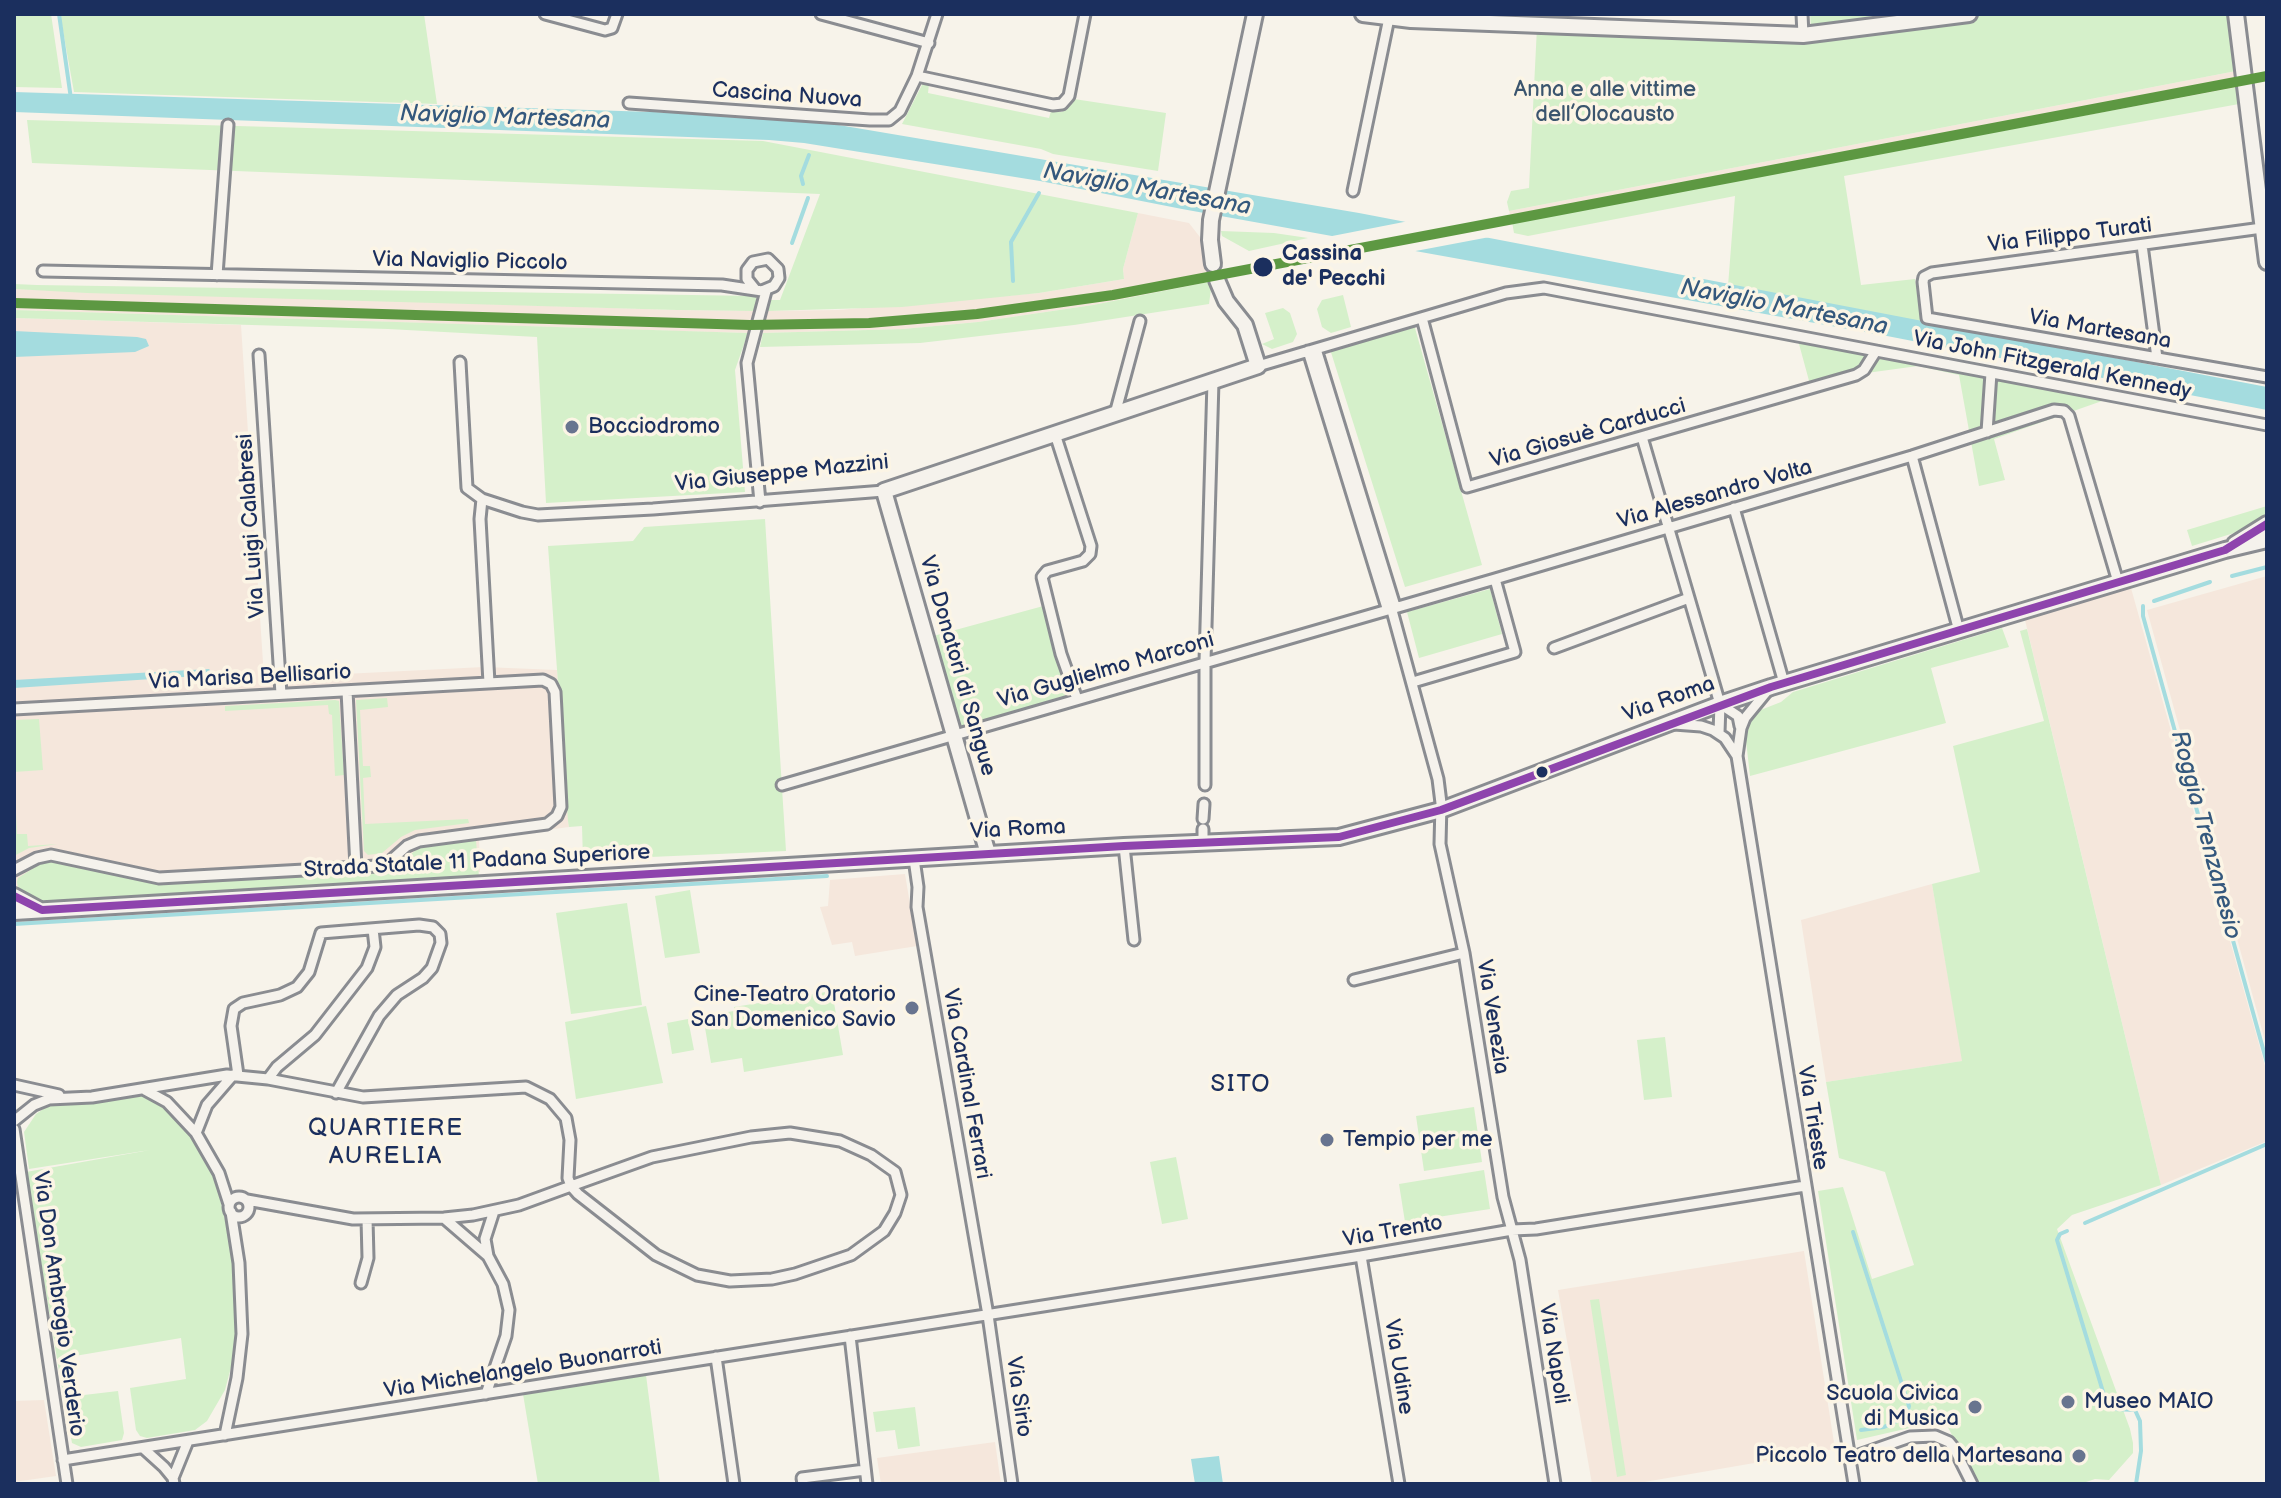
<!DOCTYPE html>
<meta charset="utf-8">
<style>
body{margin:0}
#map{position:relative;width:2281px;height:1498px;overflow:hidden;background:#f7f3ea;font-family:"Balsamiq Sans",sans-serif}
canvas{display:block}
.frame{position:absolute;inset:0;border:16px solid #1b2f5e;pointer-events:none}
</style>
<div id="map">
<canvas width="2281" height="1498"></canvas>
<div class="frame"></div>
</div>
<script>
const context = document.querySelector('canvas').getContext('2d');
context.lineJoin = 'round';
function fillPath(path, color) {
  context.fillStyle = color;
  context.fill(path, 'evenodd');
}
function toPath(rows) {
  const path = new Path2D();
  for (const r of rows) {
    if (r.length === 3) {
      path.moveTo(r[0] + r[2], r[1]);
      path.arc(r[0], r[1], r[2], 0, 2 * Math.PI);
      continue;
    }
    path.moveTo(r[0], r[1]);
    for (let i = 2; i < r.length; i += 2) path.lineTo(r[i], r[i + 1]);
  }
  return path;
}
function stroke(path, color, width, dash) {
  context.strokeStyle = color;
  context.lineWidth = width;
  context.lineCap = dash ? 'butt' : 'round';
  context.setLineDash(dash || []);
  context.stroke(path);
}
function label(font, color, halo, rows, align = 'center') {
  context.font = font + ' "Balsamiq Sans",sans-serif';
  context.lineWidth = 7;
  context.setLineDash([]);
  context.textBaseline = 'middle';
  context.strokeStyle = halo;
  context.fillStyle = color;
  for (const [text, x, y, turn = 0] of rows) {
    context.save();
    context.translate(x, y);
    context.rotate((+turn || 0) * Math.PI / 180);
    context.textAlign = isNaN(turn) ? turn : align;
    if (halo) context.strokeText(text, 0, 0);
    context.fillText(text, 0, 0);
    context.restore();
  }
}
fillPath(toPath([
 [2236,71,2238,87,1512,222,1509,211],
 [1138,213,1189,223,1203,241,1208,282,1093,305,978,322,903,329,763,333,768,311,838,310,1039,293,1124,279,1123,269],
 [14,289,677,310,754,311,748,333,675,331,14,310],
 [14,318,241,325,264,678,484,667,557,670,569,827,479,839,480,872,14,894],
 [2267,576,2267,1048,2147,610],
 [2131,588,2267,1073,2267,1141,2161,1185,2025,620],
 [905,874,917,946,855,956,852,942,832,945,820,907,828,906,830,880],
 [1932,884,1963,1061,1826,1082,1801,920],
 [1804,1251,1835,1449,1633,1484,1592,1484,1558,1290],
 [44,1400,56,1476,14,1482,14,1401],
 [995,1442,1001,1484,881,1484,877,1458]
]), '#f5e7dc');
fillPath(toPath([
 [14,14,51,14,62,88,14,87],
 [60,14,424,14,437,104,74,92],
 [1810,14,1929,14,1817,28,1811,27],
 [1992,14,2233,14,2237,54,2232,58,2236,71,1509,211,1507,202,1511,191,1529,188,1537,27,1804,41],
 [923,83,929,84,928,93,1049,118,1051,111,1062,112,1074,99,1166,113,1158,171,1053,154,1041,149,902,124],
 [2238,87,2239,104,1844,176,1861,285,1915,279,1921,322,1728,286,1735,196,1528,236,1514,233,1512,222],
 [27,120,763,141,1138,213,1123,269,1124,279,1039,293,902,307,768,311,771,300,780,300,820,194,32,163],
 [1221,231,1274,233,1308,238,1249,251,1222,236],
 [1208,282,1211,289,1209,304,1074,325,920,343,760,347,763,333,903,329,978,322,1093,305],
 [14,284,37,285,757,296,754,311,677,310,87,293,14,289],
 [1343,295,1351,327,1331,333,1322,327,1317,309,1322,300],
 [1283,308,1290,313,1297,334,1293,342,1272,349,1262,344,1274,339,1265,313],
 [14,310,748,333,735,370,745,492,546,503,537,337,388,329,14,318],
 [1413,321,1482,565,1405,587,1329,346],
 [1796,333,2119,395,1994,439,2005,480,1979,486,1959,375,1918,366,1859,374,1811,388],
 [2267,506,2267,517,2260,525,2192,546,2187,530],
 [765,519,786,851,583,860,582,826,569,827,568,821,548,546,633,541,644,527],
 [1490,589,1502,634,1419,658,1407,612],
 [1047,605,1077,700,954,734,926,638],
 [2002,628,2009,647,1931,668,1946,723,1750,776,1745,732,1751,718,1758,711,1781,702,1793,692],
 [2027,629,2161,1185,2072,1215,2057,1229,2130,1429,2133,1443,2133,1453,2109,1480,2095,1479,2080,1484,1978,1484,1944,1420,1857,1440,1818,1191,1843,1187,1872,1279,1914,1265,1885,1172,1839,1158,1826,1082,1962,1061,1932,884,1980,872,1953,746,2044,721,2020,631],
 [387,698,388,707,360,710,363,766,370,766,371,777,363,778,365,824,468,819,469,823,415,830,401,837,382,853,368,855,364,851,356,700],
 [335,700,339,701,344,775,335,776,332,715,329,714,328,705,225,711,225,706],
 [39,719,43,770,14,772,17,834,27,834,28,846,58,844,29,848,14,856,14,720],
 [476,840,479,877,42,901,19,893,17,882,18,878,40,864,51,862,155,884,379,872,392,868,419,848],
 [690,890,700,953,665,958,655,896],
 [627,903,642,1005,571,1014,556,913],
 [832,991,843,1055,744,1072,742,1058,711,1063,703,1016,734,1011,734,1007],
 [646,1006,663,1083,576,1099,565,1022],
 [688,1019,694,1050,672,1054,667,1023],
 [1665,1037,1672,1097,1644,1100,1637,1040],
 [141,1094,156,1100,184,1124,200,1146,216,1183,234,1256,238,1320,234,1356,225,1390,207,1421,195,1430,147,1438,140,1436,136,1430,130,1388,186,1379,181,1338,57,1359,26,1172,150,1150,29,1169,24,1132,36,1114,49,1105],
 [1474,1107,1482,1162,1424,1171,1416,1116],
 [1176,1157,1188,1219,1162,1224,1150,1162],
 [1484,1170,1490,1209,1405,1222,1399,1184],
 [1599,1299,1626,1475,1617,1477,1590,1300],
 [57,1360,62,1360,67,1397,118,1391,124,1433,122,1440,81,1447,72,1443],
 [646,1375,660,1484,538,1484,523,1394],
 [915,1407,920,1446,898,1449,895,1430,876,1432,873,1412]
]), '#d5f0ca');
fillPath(toPath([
 [14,92,749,115,815,121,1359,213,2267,387,2267,410,1887,336,1182,209,1040,181,804,143,769,140,14,112],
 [14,331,137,337,146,339,149,346,135,352,14,357],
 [209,669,214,675,14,688,14,680],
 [1219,1456,1223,1484,1195,1484,1191,1459]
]), '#a4dcdf');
fillPath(toPath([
 [1414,220,1495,236,1405,253,1322,238]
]), '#f7f3ea');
stroke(toPath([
 [59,14,71,99],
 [803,184,801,176,809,155],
 [792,243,808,198],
 [1013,281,1011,242,1039,193],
 [2232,576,2267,567],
 [2154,601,2210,582],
 [2143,606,2143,616,2267,1063],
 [14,924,827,876],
 [2085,1223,2267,1144],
 [2067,1231,2060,1234,2057,1240,2107,1405,2115,1409,2135,1410,2140,1421,2141,1451,2136,1484],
 [1853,1232,1909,1406,1907,1414,1901,1419,1884,1427,1861,1430]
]), '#a4dcdf', 4);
const street = toPath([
 [545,14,605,30,612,28,617,14],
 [821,14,929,43],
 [1802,14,1803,35],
 [917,76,1053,105,1062,104,1069,96,1085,14],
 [629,103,870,120,889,120,900,111,917,76,937,14],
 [1353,191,1389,18],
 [2262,228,1932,273,1924,277,1923,282,1927,318,2267,377],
 [2142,245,2157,358],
 [43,271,722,285,762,291,774,286,779,278,778,269,768,259,753,262,747,270,747,279,755,289],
 [217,275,228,125],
 [1422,318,1467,487,1856,375,1864,370,1876,351],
 [1316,349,1395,606],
 [1308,351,1387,608],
 [259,355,281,694],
 [460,362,467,488,482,499,522,512,538,515,653,509,884,491],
 [1258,366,1506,293,1544,288,2267,425],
 [1115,414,1140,321],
 [1987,432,1991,373],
 [1055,434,1091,546,1090,554,1083,561,1047,571,1042,577,1061,654,1077,699],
 [1642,437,1720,704,1719,733],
 [1912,456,1959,631],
 [482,499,480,519,489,683],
 [760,502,747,363,766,291],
 [1734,508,1784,683],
 [1391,607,1438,779,1441,803,1440,844,1464,953,1503,1197,1520,1260,1555,1484],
 [1554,648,1689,598],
 [1413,682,1515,652,1495,579],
 [1768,690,1745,718,1741,728,1737,756,1854,1484],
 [347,691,356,867],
 [1720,704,1738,716,1740,726],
 [14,709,543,680,551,684,555,692,561,807,557,816,547,824,419,841,407,846,389,862,377,866,159,878,51,855,37,858,14,870],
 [1674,724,1701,726,1713,730,1725,738,1737,756],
 [782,785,1495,579,1912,456,2054,410,2064,411,2069,416,2118,582],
 [1205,785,1205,661,1213,381],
 [1203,819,1204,804],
 [1203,842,1203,829],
 [1124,846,1134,940],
 [914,859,918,887,917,907,988,1315,1012,1484],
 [1354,980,1464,953],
 [238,1075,231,1026,234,1009,243,1003,280,995,297,987,309,972,321,933,419,925,433,927,440,934,441,943,432,968,423,978,397,995,379,1016,336,1093],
 [268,1079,277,1067,315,1035,367,968,375,947,373,929],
 [14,1085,59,1095],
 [145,1090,167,1102,196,1133,219,1173,229,1204],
 [14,1121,34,1105,49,1099,92,1097,227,1075,268,1079,363,1097,526,1087,550,1099,566,1118,570,1140,568,1178,571,1186,578,1194,656,1255,697,1275,730,1281,772,1279,795,1274,851,1255,884,1231,895,1213,901,1195,895,1172,871,1155,840,1141,790,1133,751,1137,652,1157,571,1186,519,1205,473,1215,444,1218,353,1219,247,1200],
 [14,1129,67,1484],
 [196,1133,207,1105,233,1075],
 [239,1207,10],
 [444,1218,488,1256,485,1239,494,1211],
 [1361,1256,1399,1484],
 [361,1283,368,1258,367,1219],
 [850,1336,867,1484],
 [716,1357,734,1484],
 [486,1394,506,1336,509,1310,503,1284,488,1256],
 [225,1435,237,1378,242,1334,239,1263,231,1212],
 [143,1448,164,1467,173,1478,174,1484],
 [1850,1458,1910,1437,1935,1436,1949,1442,1954,1448,1972,1484],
 [63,1460,1361,1256,1512,1230,1536,1229,1805,1186],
 [173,1478,188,1441],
 [803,1484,802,1478,865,1470]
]);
const secondary = toPath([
 [1363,14,1411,20,1803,35,1969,14],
 [2236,14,2267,262],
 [1213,264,1210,240,1211,220,1255,14],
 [988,854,884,491,1258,366,1245,325,1226,301,1217,280]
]);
const primary = toPath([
 [2235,544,2267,524],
 [14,896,38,909],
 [14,912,1124,846,1339,837,1441,810,1720,704,1771,687,2225,550,2267,540]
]);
stroke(street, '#8a8c91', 15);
stroke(secondary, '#8a8c91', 20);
stroke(primary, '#8a8c91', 20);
stroke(street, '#f5f2ec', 9);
stroke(secondary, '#f5f2ec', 14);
stroke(primary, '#f5f2ec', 14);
stroke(toPath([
 [14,896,42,910,1124,846,1339,837,1441,810,1771,687,2225,550,2267,524]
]), '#8e44ad', 8);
stroke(toPath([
 [14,303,750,325,869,323,977,314,1113,295,2267,76]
]), '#5d9842', 10);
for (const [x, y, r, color] of [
 [1263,267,11,"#1b2f5e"],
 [572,427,8,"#68748f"],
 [1542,772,7,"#1b2f5e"],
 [912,1008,8,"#68748f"],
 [1327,1140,8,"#68748f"],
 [2068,1402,8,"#68748f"],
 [1975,1407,8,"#68748f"],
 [2079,1456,8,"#68748f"]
]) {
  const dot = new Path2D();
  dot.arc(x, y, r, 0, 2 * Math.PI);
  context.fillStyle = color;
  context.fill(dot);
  stroke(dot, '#fcf5e5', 3);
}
label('22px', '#3b556e', '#fcf5e5', [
 ["Anna e alle vittime",1605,90],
 ["dell’Olocausto",1605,115]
]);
label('22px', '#1b2f5e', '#fcf5e5', [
 ["Cascina Nuova",787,96,4],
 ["Via Filippo Turati",2070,236,-7],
 ["Via Naviglio Piccolo",470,262,1],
 ["Via Martesana",2100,330,10],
 ["Via John Fitzgerald Kennedy",2052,366,11],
 ["Via Giosuè Carducci",1588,434,-16],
 ["Via Giuseppe Mazzini",782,474,-6],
 ["Via Alessandro Volta",1715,495,-16],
 ["Via Luigi Calabresi",252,526,-94],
 ["Via Donatori di Sangue",957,666,74],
 ["Via Guglielmo Marconi",1106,671,-16],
 ["Via Marisa Bellisario",250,678,-3],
 ["Via Roma",1669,700,-20],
 ["Via Roma",1018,830,-3],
 ["Strada Statale 11 Padana Superiore",477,862,-3],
 ["Via Venezia",1492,1017,81],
 ["Via Cardinal Ferrari",966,1084,80],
 ["Via Trieste",1812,1118,81],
 ["Via Trento",1393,1232,-10],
 ["Via Don Ambrogio Verderio",58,1304,82],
 ["Via Napoli",1553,1354,81],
 ["Via Udine",1398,1367,81],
 ["Via Michelangelo Buonarroti",523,1370,-9],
 ["Via Sirio",1018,1397,82]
]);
label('bold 22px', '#1b2f5e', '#fcf5e5', [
 ["Cassina",1282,254],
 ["de' Pecchi",1282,279]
], 'left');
label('22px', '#1b2f5e', '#fcf5e5', [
 ["Bocciodromo",588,427],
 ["Cine-Teatro Oratorio",896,995,"right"],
 ["San Domenico Savio",896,1020,"right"],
 ["Tempio per me",1343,1140],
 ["Scuola Civica",1959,1394,"right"],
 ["di Musica",1959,1419,"right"],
 ["Museo MAIO",2084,1402],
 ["Piccolo Teatro della Martesana",2063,1456,"right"]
], 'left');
label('italic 24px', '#34587d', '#fcf5e5', [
 ["Naviglio Martesana",505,118,2],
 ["Naviglio Martesana",1147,190,10],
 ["Naviglio Martesana",1784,308,11],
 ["Roggia Trenzanesio",2205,835,75]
]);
context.letterSpacing = '2px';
label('24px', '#1b2f5e', '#fcf5e5', [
 ["SITO",1241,1085],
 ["QUARTIERE",386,1129],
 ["AURELIA",386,1157]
]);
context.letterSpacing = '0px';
</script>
